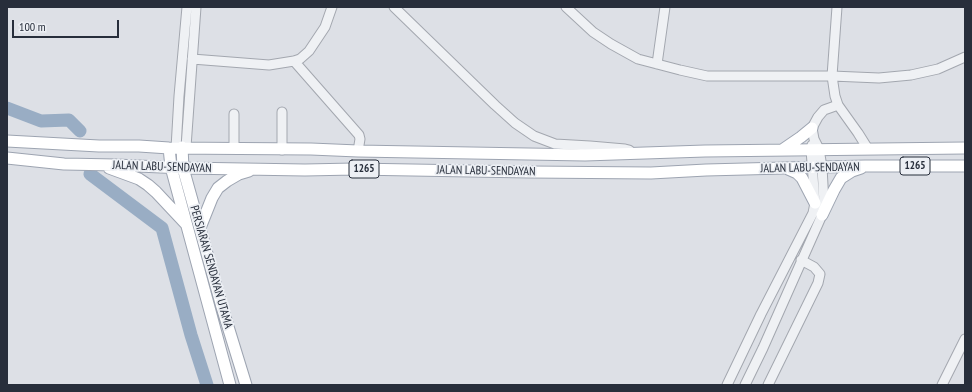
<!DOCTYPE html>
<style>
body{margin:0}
#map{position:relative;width:972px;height:392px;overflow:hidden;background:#dde0e6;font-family:"PT Sans Narrow",sans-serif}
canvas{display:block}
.frame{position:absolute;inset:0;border:8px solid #272e3b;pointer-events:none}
.scale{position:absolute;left:12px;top:20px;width:107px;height:18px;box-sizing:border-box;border:2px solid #272e3b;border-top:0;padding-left:5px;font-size:12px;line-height:14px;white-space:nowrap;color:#272e3b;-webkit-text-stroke:3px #eceff4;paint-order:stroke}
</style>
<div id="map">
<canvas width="972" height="392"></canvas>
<div class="frame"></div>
<div class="scale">100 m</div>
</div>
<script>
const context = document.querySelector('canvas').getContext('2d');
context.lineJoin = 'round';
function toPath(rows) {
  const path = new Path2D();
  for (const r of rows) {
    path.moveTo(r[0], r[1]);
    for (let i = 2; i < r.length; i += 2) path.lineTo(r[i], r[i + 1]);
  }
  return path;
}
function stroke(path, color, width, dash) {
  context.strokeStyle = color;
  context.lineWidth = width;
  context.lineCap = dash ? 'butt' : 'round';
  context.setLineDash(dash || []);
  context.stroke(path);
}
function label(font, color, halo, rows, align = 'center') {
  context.font = font + ' "PT Sans Narrow",sans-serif';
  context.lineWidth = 3.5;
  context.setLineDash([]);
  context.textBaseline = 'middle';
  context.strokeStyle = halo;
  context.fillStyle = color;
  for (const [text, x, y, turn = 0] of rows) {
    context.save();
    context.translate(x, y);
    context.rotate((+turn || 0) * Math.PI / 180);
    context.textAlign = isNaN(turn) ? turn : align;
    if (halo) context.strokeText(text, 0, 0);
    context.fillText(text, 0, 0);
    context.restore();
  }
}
stroke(toPath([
 [7,108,41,121,69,120,80,131],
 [90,174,162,228,191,335,207,385]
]), '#99adc4', 13);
const minor = toPath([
 [394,7,495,105,515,123,534,136,555,144,590,146,625,149,629,150,631,152],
 [566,7,593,32,611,44,638,59,680,70,707,76,832,76,879,78,911,75,938,69,965,57],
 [837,7,832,76,835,96,838,105,858,133,868,149],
 [192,59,269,65,294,61,300,59,309,51,325,27,332,7],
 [294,61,359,135,360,139,358,151],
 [657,64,665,7],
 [234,114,234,148],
 [186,147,196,7],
 [176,148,179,96,187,7],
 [282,150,282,112],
 [727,385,761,314,813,213,815,203,811,150,812,145],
 [745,385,763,348,822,215,824,203,822,167,819,149,814,139,812,128,818,117,824,110,838,105],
 [768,385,818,283,820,274,814,267,801,260],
 [942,385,965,339]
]);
const major = toPath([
 [7,141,99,146,139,146,169,148,311,149,358,151,585,155,705,151,965,148],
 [182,147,183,168,222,307,246,385],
 [169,148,171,167,230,385],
 [782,150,801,137,812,128],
 [7,158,64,164,116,165,183,168,305,170,354,169,529,172,651,173,706,170,784,168,865,166,965,166],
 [109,168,139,179,148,185,156,192,186,224],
 [788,169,797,173,802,178,815,203],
 [822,215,834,190,841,178,852,171,861,168],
 [200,228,212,198,218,188,227,181,239,174,249,171]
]);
stroke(minor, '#a3a7af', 11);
stroke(major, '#9da4b1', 13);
stroke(minor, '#eff1f4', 9);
stroke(major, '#fff', 11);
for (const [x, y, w] of [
 [915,166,30],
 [364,169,30]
]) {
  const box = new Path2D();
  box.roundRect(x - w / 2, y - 9, w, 18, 3);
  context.fillStyle = '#eceff4';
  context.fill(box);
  stroke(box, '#272e3b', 1);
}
label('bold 11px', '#272e3b', null, [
 ["1265",915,166],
 ["1265",364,169]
]);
label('12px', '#272e3b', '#eceff4', [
 ["JALAN LABU-SENDAYAN",162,167,2],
 ["JALAN LABU-SENDAYAN",810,168,-1],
 ["JALAN LABU-SENDAYAN",486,171,1],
 ["PERSIARAN SENDAYAN UTAMA",211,267,74]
]);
</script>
